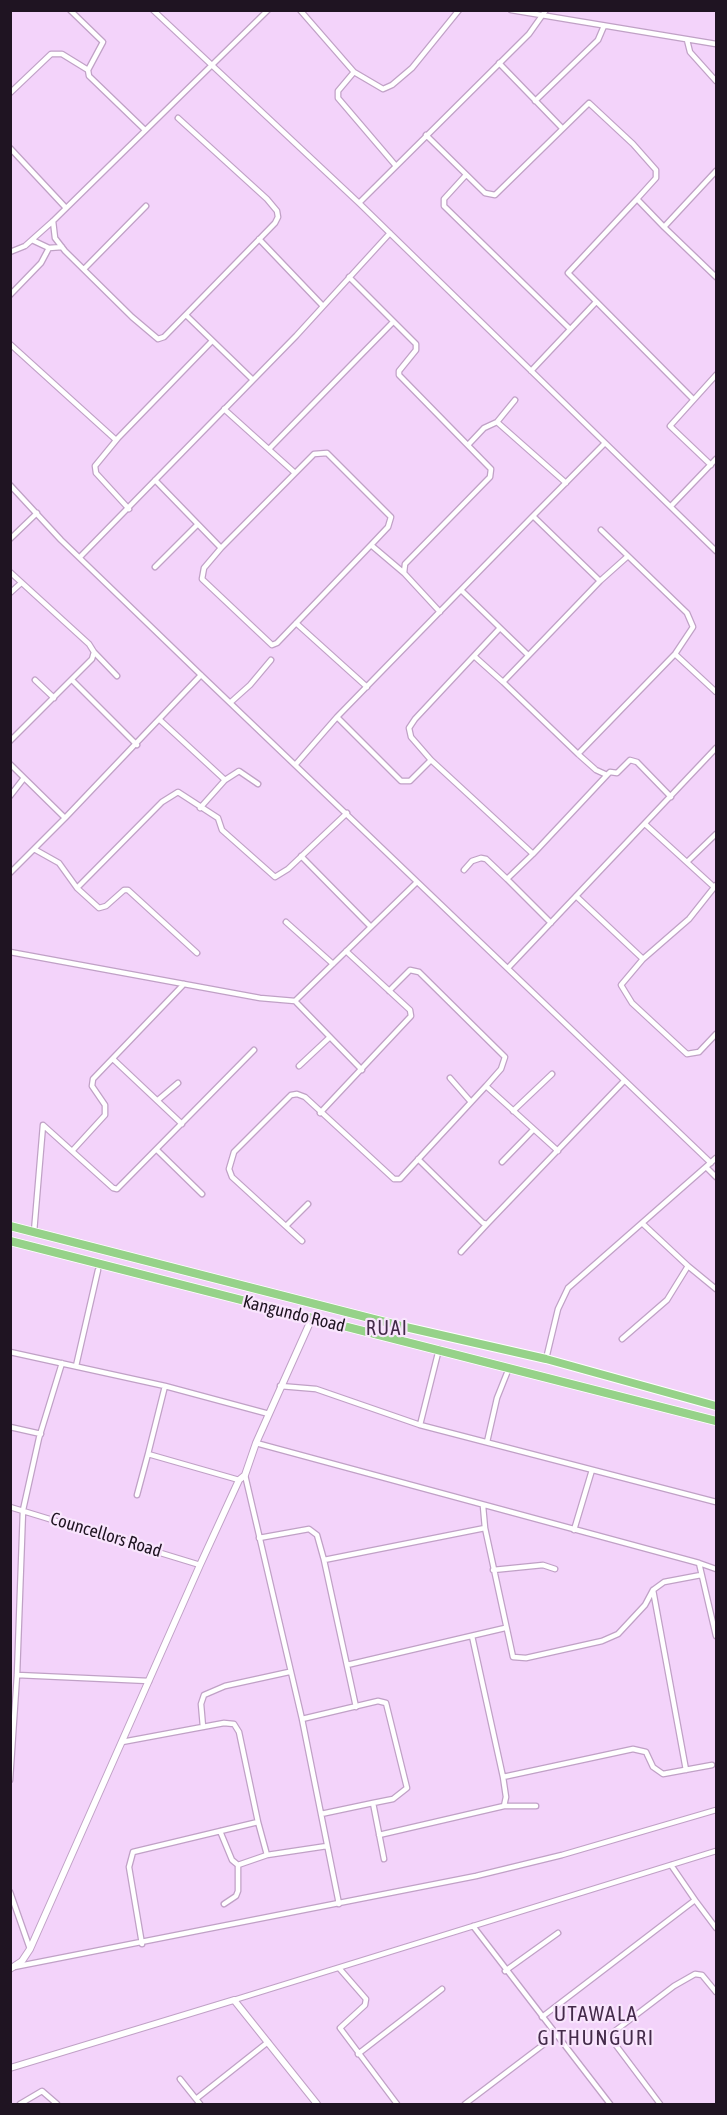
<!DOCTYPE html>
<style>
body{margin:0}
#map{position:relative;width:727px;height:2115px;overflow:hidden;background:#f3d3fa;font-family:"Asap Condensed",sans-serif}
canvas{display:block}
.frame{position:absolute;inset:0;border:12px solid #1f1422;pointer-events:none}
</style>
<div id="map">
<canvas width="727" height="2115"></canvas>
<div class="frame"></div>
</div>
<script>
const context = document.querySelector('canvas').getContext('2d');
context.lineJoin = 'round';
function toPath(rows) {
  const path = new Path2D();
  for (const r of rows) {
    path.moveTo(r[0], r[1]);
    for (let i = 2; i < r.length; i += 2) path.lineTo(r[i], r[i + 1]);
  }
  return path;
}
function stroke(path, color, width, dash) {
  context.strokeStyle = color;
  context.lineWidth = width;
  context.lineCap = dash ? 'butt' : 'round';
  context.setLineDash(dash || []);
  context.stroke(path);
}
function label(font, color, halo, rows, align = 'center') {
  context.font = font + ' "Asap Condensed",sans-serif';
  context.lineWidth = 4.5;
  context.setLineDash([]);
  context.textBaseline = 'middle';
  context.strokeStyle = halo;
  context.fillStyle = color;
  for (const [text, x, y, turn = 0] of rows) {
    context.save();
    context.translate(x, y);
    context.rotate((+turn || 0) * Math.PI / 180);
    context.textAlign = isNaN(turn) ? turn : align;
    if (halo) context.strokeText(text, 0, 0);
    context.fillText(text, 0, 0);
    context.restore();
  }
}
const street = toPath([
 [70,10,103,42,88,70,89,76,145,130],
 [153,10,359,203,716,551],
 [300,10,354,72,383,89,392,85,412,68,459,10],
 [511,10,716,44],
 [687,40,690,52,716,81],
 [499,63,562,128],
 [354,72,338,91,338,98,396,166],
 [10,93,51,54,62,54,88,70],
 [535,101,598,40,604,26],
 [426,135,485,193,495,195,589,103,633,144,656,170,656,178,637,199],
 [10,148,66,208],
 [716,171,664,227,716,277],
 [465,176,444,199,444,206,570,329],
 [359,203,529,34,546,10],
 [53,221,55,238,65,251,132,317,158,339,164,337,275,223,278,217,277,211,267,199,178,118],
 [664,227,637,199,568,273,693,399],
 [259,239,322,305],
 [32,240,49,248],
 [10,252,25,246,53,221,268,10],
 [85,268,146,206],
 [349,277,416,344,416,350,399,371,399,375,491,469,490,477,405,564,404,573,440,612],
 [10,295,41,263,49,248,62,247],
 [187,316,252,379],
 [10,344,116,440],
 [531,371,596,302],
 [224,409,295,473],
 [497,422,566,483],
 [468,445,484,428,497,422,515,400],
 [270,448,393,322],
 [711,465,670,426,716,375],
 [155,480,221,548,314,454,327,453,391,517,388,527,371,545,404,573],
 [10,485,61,540,201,675,711,1163],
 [671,506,716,459],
 [129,509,96,473,95,466,118,438,212,341],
 [601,530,628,556],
 [10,539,37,513],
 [221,548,204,568,202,579,272,645,277,643,371,545],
 [80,557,296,336,390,233],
 [155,567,197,525],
 [10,572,89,644,94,652,92,659,10,741],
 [600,581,533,516,605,443],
 [461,590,528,655],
 [10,593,21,583],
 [296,623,367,687],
 [500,628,415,719,409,728,411,737,431,760,533,854,607,775],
 [94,652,117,676],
 [675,654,716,692],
 [474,656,503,682],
 [35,680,54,698],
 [72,680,137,745],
 [231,702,250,685,271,660],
 [337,717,401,781,410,781,431,760],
 [160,720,225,780,200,808],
 [578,754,675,654,693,627,687,613,628,556,600,581,503,682,578,754,596,770,607,775,610,772,617,773,630,760,637,762,671,797],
 [10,764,65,818,201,675],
 [296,764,337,717,533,516],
 [225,780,239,771,258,784],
 [10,796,24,778],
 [645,824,714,887],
 [34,849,59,863,77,888,99,908,106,906,124,890,128,890,197,953],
 [533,854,507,879,551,923],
 [301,856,370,926],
 [687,862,716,834],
 [464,870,472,861,481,858,486,859,507,879],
 [10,873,65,818],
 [716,885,689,919,643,959,621,985,632,1003,687,1054,699,1052,716,1034],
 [77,888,162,802,178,792,218,818,222,830,275,877,288,869,347,813],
 [576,896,643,959],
 [286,922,333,964],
 [10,952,260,998,295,1001,417,882],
 [508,968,716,748],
 [389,991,410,970,419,972,505,1057,501,1069,486,1086],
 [295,1001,362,1070],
 [113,1059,182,1124],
 [299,1066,330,1037],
 [450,1078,471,1102],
 [158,1100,178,1083],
 [513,1111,552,1074],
 [320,1113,411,1016,410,1010,346,951],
 [73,1150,105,1115,105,1105,92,1086,93,1079,184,984],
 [157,1150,202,1194],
 [418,1159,483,1223,487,1224,624,1081],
 [502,1162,533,1130],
 [706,1167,716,1177],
 [642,1223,688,1266],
 [286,1226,308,1204],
 [34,1232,43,1125,113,1188,117,1189,254,1050],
 [302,1241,232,1177,229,1169,234,1152,291,1095,297,1094,305,1097,394,1179,400,1179,486,1086,558,1151],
 [461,1252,487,1224],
 [622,1339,667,1300,688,1266,716,1289],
 [10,1352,165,1386,148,1454,239,1480],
 [546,1359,558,1309,568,1288,716,1158],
 [76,1366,98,1270],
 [165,1386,269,1414],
 [280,1386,316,1389,420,1425,716,1502],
 [420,1425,439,1349],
 [10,1427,41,1434],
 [487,1442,497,1398,509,1368],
 [256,1443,699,1563,716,1636],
 [245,1475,302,1719,339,1904],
 [137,1495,148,1454],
 [483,1506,485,1528,513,1657,526,1658,602,1641,618,1634,645,1605,653,1590],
 [10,1507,200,1565],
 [574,1530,592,1470],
 [259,1538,309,1529,317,1535,324,1560],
 [699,1563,716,1569],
 [493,1570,543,1565,555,1569],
 [347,1665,505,1628],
 [17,1675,149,1681],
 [356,1707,324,1560,485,1528],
 [302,1719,378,1701,386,1703,407,1788,393,1799,373,1803],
 [203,1727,201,1704,204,1695,225,1686,289,1672],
 [122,1742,224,1723,234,1724,239,1732,258,1822],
 [686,1770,653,1590,664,1582,701,1575],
 [503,1777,633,1749,646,1752,653,1767,663,1774,712,1765],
 [10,1780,17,1675,23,1510,39,1438,62,1363],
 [504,1806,536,1806],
 [321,1814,373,1803,384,1859],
 [220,1831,232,1860,238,1865,267,1855],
 [379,1835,504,1806,506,1797,503,1777,472,1636],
 [10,1892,30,1949],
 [695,1900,716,1928],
 [224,1904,236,1896,238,1891,238,1865],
 [473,1926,610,2104],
 [142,1944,129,1867,133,1852,258,1822,267,1855,327,1846],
 [14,1967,476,1876,562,1855,716,1810],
 [339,1968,366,1999,365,2005,340,2028,397,2104],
 [505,1971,558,1933],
 [234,2000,716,1851],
 [542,2017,695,1900,671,1865],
 [358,2054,442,1989],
 [180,2079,196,2099],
 [20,2104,42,2091,57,2104],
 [200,2104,196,2099,268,2042],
 [465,2104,556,2035],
 [660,2104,612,2040,611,2034,674,1986,695,1974,702,1975,716,1992]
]);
const secondary = toPath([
 [10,1969,22,1961,30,1949,200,1565,239,1480,245,1475,256,1443,312,1318],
 [10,2068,234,2000,317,2104]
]);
const highway = toPath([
 [10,1226,401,1326,546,1359,716,1406],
 [10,1241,716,1421]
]);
stroke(street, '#c0a1c6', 7);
stroke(secondary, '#c0a1c6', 8);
stroke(highway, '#fff', 10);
stroke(street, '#fff', 4.5);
stroke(secondary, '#fff', 6);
stroke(highway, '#96d289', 8);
label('18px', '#1f1422', '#f9e5fd', [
 ["Kangundo Road",294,1314,14],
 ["Councellors Road",106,1535,17]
]);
context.letterSpacing = '1.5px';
label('20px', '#442b4a', '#f9e5fd', [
 ["RUAI",387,1329]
]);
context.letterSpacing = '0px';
context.letterSpacing = '1.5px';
label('21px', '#442b4a', '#f9e5fd', [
 ["UTAWALA",596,2014],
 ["GITHUNGURI",596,2038]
]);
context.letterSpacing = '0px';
</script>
